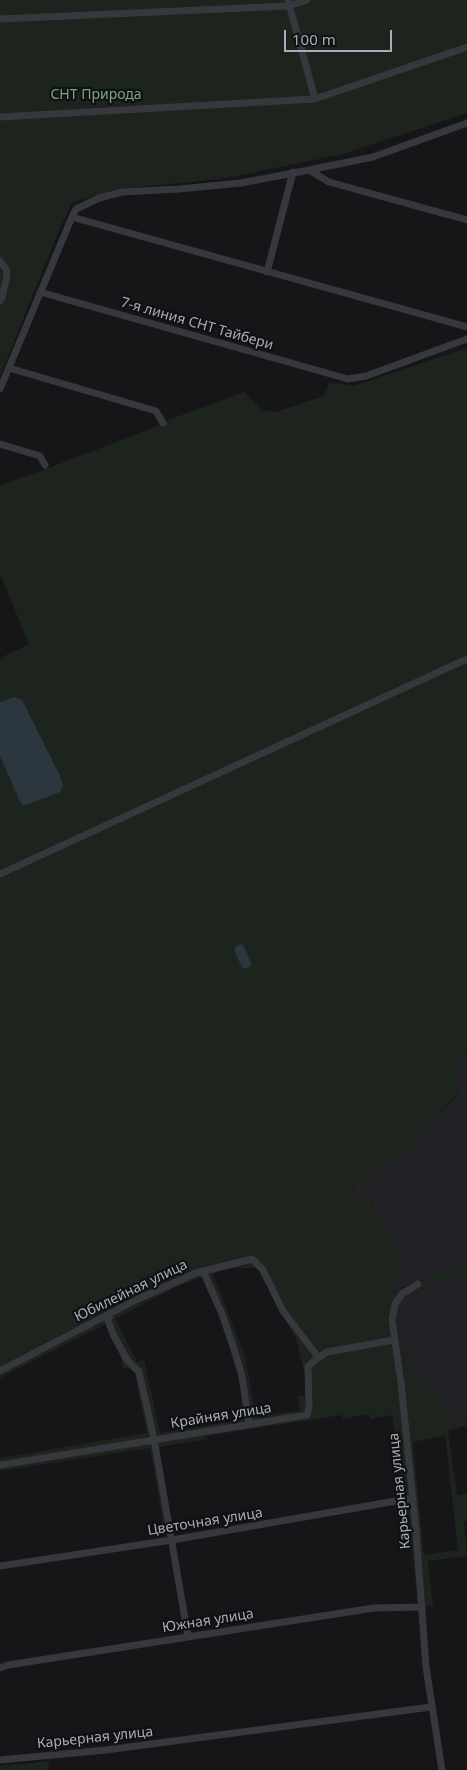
<!DOCTYPE html>
<meta charset="utf-8">
<style>
body{margin:0}
#map{position:relative;width:467px;height:1770px;overflow:hidden;background:#161619;font-family:"Noto Sans",sans-serif}
canvas{display:block}
.scale{position:absolute;left:284px;top:30px;width:108px;height:22px;box-sizing:border-box;border:2px solid #a7adba;border-top:0;padding-left:6px;font-size:15px;line-height:18px;white-space:nowrap;color:#a7adba;-webkit-text-stroke:4px #111114;paint-order:stroke}
</style>
<div id="map">
<canvas width="467" height="1770"></canvas>
<div class="scale">100 m</div>
</div>
<script>
const context = document.querySelector('canvas').getContext('2d');
context.lineJoin = 'round';
function fillPath(path, color) {
  context.fillStyle = color;
  context.fill(path, 'evenodd');
}
function toPath(rows) {
  const path = new Path2D();
  for (const r of rows) {
    path.moveTo(r[0], r[1]);
    for (let i = 2; i < r.length; i += 2) path.lineTo(r[i], r[i + 1]);
  }
  return path;
}
function stroke(path, color, width, dash) {
  context.strokeStyle = color;
  context.lineWidth = width;
  context.lineCap = dash ? 'butt' : 'round';
  context.setLineDash(dash || []);
  context.stroke(path);
}
function label(font, color, halo, rows, align = 'center') {
  context.font = font + ' "Noto Sans",sans-serif';
  context.lineWidth = 4.5;
  context.setLineDash([]);
  context.textBaseline = 'middle';
  context.strokeStyle = halo;
  context.fillStyle = color;
  for (const [text, x, y, turn = 0] of rows) {
    context.save();
    context.translate(x, y);
    context.rotate((+turn || 0) * Math.PI / 180);
    context.textAlign = isNaN(turn) ? turn : align;
    if (halo) context.strokeText(text, 0, 0);
    context.fillText(text, 0, 0);
    context.restore();
  }
}
fillPath(toPath([
 [467,1049,467,1262,394,1291,389,1278,404,1272,384,1220,378,1222,370,1196,357,1200,352,1186,422,1143,419,1134,460,1092,454,1075],
 [467,1274,467,1415,449,1423,432,1387,417,1377,415,1373,411,1353,401,1355,395,1311,400,1302,408,1293]
]), '#222226');
fillPath(toPath([
 [0,0,467,0,467,113,343,154,222,179,116,189,72,203,58,233,0,376],
 [467,348,467,1049,454,1075,460,1091,419,1134,422,1143,352,1186,357,1200,369,1195,378,1221,384,1220,405,1272,389,1278,394,1291,467,1262,467,1274,408,1293,400,1302,395,1311,401,1355,411,1353,415,1373,418,1377,432,1387,449,1423,467,1415,467,1425,448,1431,457,1495,467,1494,467,1521,464,1522,467,1556,428,1561,433,1607,418,1603,407,1507,392,1415,370,1419,369,1414,343,1419,342,1415,207,1436,207,1439,159,1447,173,1531,165,1533,150,1448,0,1471,0,1458,147,1433,134,1369,123,1368,119,1350,106,1324,0,1378,0,756,20,802,24,805,4,700,0,702,0,658,29,644,0,574,0,485,38,472,155,427,171,419,244,392,263,410,275,412,324,396,329,382,353,386],
 [228,1268,257,1268,296,1339,310,1395,297,1397,300,1410,256,1417,245,1356,213,1274],
 [204,1276,237,1359,247,1419,160,1433,144,1359,137,1362,115,1319,174,1288],
 [445,1435,458,1550,424,1555,413,1442],
 [50,1761,47,1770,0,1770,0,1766]
]), '#1c241d');
fillPath(toPath([
 [15,697,22,700,61,778,63,786,60,792,24,806,20,802,0,756,0,702],
 [241,944,244,946,251,963,251,966,245,969,242,967,235,953,235,947]
]), '#2b363e');
stroke(toPath([
 [288,0,315,99],
 [0,19,289,6,307,0],
 [0,117,315,99,467,47],
 [309,170,373,157,467,123],
 [72,217,467,327],
 [0,261,6,269,7,275,2,298,0,301],
 [267,272,293,172],
 [40,292,348,379,366,376,467,339],
 [9,368,156,411,163,423],
 [0,389,72,217,76,209,99,198,122,192,179,189,241,183,309,170,329,182,467,220],
 [0,444,40,456,45,465],
 [0,874,467,659],
 [203,1271,222,1314,233,1346,242,1376,249,1424],
 [418,1284,402,1294,395,1304,392,1320,401,1383,416,1530,426,1667,442,1770],
 [110,1315,108,1320,113,1334,127,1360,139,1372,154,1439,188,1636],
 [0,1371,136,1300,196,1273,252,1259,263,1270,283,1311,318,1357],
 [0,1465,307,1415,309,1407,308,1367,315,1360,327,1352,394,1340],
 [0,1566,172,1540,413,1498],
 [0,1668,8,1665,374,1608,422,1607],
 [0,1760,106,1750,431,1707]
]), '#37383e', 7);
label('14px', '#7ca77f', '#111114', [
 ["СНТ Природа",96,95]
]);
label('14px', '#a7adba', '#111114', [
 ["7-я линия СНТ Тайбери",197,324,16],
 ["Юбилейная улица",131,1291,-26],
 ["Крайняя улица",221,1416,-9],
 ["Карьерная улица",400,1491,-96],
 ["Цветочная улица",205,1522,-9],
 ["Южная улица",208,1621,-9],
 ["Карьерная улица",95,1738,-6]
]);
</script>
